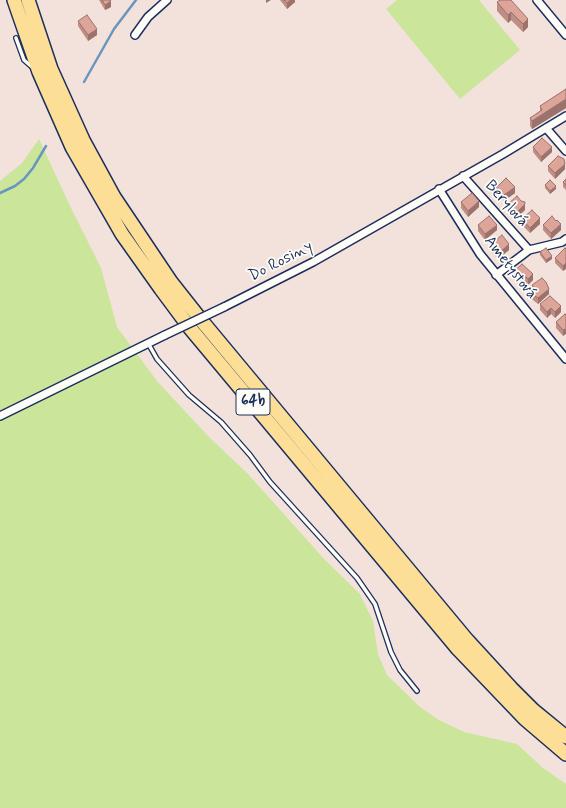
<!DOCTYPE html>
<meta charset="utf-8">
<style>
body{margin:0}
canvas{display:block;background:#f3e2db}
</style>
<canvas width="566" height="808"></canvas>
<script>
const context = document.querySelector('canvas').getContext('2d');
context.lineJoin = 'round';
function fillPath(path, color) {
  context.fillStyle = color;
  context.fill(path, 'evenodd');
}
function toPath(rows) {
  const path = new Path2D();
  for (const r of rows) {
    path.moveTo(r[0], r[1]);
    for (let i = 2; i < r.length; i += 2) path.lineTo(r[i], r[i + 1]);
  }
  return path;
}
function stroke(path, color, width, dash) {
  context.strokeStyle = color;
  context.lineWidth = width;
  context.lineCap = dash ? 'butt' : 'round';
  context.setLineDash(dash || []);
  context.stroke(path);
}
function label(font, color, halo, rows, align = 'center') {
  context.font = font + ' Mynerve,sans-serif';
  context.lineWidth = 3.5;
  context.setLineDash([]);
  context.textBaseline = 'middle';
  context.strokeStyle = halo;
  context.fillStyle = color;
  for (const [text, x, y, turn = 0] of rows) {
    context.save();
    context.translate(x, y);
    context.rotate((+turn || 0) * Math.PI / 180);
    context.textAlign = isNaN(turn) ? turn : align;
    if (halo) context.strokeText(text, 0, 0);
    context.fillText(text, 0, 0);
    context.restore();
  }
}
fillPath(toPath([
 [397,0,479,0,520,50,460,99,386,9],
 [39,139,72,210,101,268,117,327,157,381,208,436,248,474,325,560,360,594,373,621,378,654,387,675,420,707,439,720,464,732,517,744,543,768,566,784,566,808,0,808,0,181,22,163]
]), '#cbe59b');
stroke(toPath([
 [84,82,114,29,136,0],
 [0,193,15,186,24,179,33,168,46,146]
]), '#6996be', 2.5);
const lane = toPath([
 [16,38,24,60,32,67],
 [148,343,157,359,189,395,221,422,250,455,270,482,357,578,375,604,391,652,400,670,417,691]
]);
const street = toPath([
 [537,0,566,35],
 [135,35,148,17,167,0],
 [546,128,566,151],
 [463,176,529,250],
 [439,189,480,254,566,359],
 [496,275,529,250,562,242,566,239],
 [224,307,313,262,503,154,566,116],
 [0,416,165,335]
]);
const highway = toPath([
 [14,0,39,72,72,147,122,234,161,289,190,328,458,649,525,719,566,754],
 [28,0,51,69,83,140,114,197,171,282,201,320,467,640,511,688,533,710,566,737]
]);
stroke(lane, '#1b2f5e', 6);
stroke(street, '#1b2f5e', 10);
stroke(highway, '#1b2f5e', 16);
stroke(lane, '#fdfcf7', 3.5);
stroke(street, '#fdfcf7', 7);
stroke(highway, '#fcde96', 13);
const streetBridge = toPath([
 [165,335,224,307]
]);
stroke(streetBridge, '#1b2f5e', 10, []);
stroke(streetBridge, '#fdfcf7', 7);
fillPath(toPath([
 [99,0,110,0,111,7,105,10],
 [280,0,295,0,295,2,287,9],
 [500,0,528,27,523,32,511,20,508,23,497,11,497,2],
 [78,21,97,35,88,41,78,26],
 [566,89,566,108,532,129,530,126,530,118,540,111,540,106],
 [533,147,552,152,541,162,533,152],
 [548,166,565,169,555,179,548,171],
 [566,179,566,190,563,187,563,182],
 [545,185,556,189,550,194,545,188],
 [495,189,515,193,504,201,495,194],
 [461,202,479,207,468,217,461,208],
 [508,204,525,210,516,218,508,210],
 [522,219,540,224,530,233,522,225],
 [478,225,497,230,485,240,478,231],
 [543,225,561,230,551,239,543,230],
 [490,245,509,250,498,259,490,250],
 [565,248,563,271,555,263,555,258],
 [540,252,552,259,546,263,540,255],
 [513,272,533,274,533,280,528,285,524,281,519,285,513,278],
 [532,285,549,294,538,304,529,297,529,292,532,289],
 [540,304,561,312,555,318,551,314,547,318,540,310],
 [565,314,563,336,556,328,556,322]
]), '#be8d84');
fillPath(toPath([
 [266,0,271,0,266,3],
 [291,0,295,0,295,2,287,9,287,3],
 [111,1,111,7,105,10,105,5],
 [511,12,511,20,508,23,508,15],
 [528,19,528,27,523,32,523,24],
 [97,29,97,35,88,41,88,35],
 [566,99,566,108,532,129,532,121],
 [552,147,552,152,541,162,541,157],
 [565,164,565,169,555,179,555,173],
 [556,186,556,189,550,194,550,191],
 [515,187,515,193,504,201,504,195],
 [479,201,479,207,468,217,468,211],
 [525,202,525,210,516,218,516,213],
 [540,218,540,224,530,233,530,228],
 [561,224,561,230,551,239,551,233],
 [497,225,497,230,485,240,485,234],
 [509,244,509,250,498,259,498,254],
 [552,256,552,259,546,263,546,260],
 [566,263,566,269,563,271,563,266],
 [533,274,533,280,528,285,528,279],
 [524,275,524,281,519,285,519,279],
 [549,289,549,294,538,304,538,298],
 [561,306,561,312,555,318,555,312],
 [551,308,551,314,547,318,547,312],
 [566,329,566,334,563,336,563,330]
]), '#9b736c');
const building = toPath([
 [102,0,110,0,111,1,105,5,102,0],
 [284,0,291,0,287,3,284,0],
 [500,0,511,0,528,19,523,24,511,12,508,15,497,2,500,0],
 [87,15,97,29,88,35,78,21,87,15],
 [566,89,566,99,532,121,530,118,542,110,540,106,566,89],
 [542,138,552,147,541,157,533,147,542,138],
 [558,156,564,159,565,164,555,173,548,166,558,156],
 [506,178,515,187,504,195,495,189,506,178],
 [566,179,566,185,563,182,566,179],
 [550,180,556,186,550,191,545,185,550,180],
 [472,193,479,201,468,211,461,202,472,193],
 [517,196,521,201,525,202,525,204,516,213,508,204,517,196],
 [532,210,540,218,530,228,522,219,532,210],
 [489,216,497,225,485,234,478,225,489,216],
 [552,216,556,221,557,220,561,224,551,233,543,225,552,216],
 [502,235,509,244,498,254,490,245,502,235],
 [546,248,552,256,546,260,540,252,546,248],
 [565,248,566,249,566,263,563,266,555,258,565,248],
 [522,264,533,274,528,279,524,275,519,279,513,272,522,264],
 [542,278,546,282,549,289,538,298,529,292,534,288,532,285,542,278],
 [550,296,561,306,555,312,551,308,547,312,540,304,550,296],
 [565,314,566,315,566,329,563,330,556,322,565,314]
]);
fillPath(building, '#dda49a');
stroke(building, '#9b736c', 1);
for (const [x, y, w] of [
 [253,402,34]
]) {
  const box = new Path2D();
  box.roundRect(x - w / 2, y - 13, w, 26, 3);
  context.fillStyle = '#fdfcf7';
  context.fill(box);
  stroke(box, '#1b2f5e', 1);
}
label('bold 15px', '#1b2f5e', null, [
 ["64b",253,402]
]);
label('16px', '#1b2f5e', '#fdfcf7', [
 ["Berylová",506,204,48],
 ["Do Rosiny",281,262,-27],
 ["Ametystová",510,268,52]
]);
</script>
